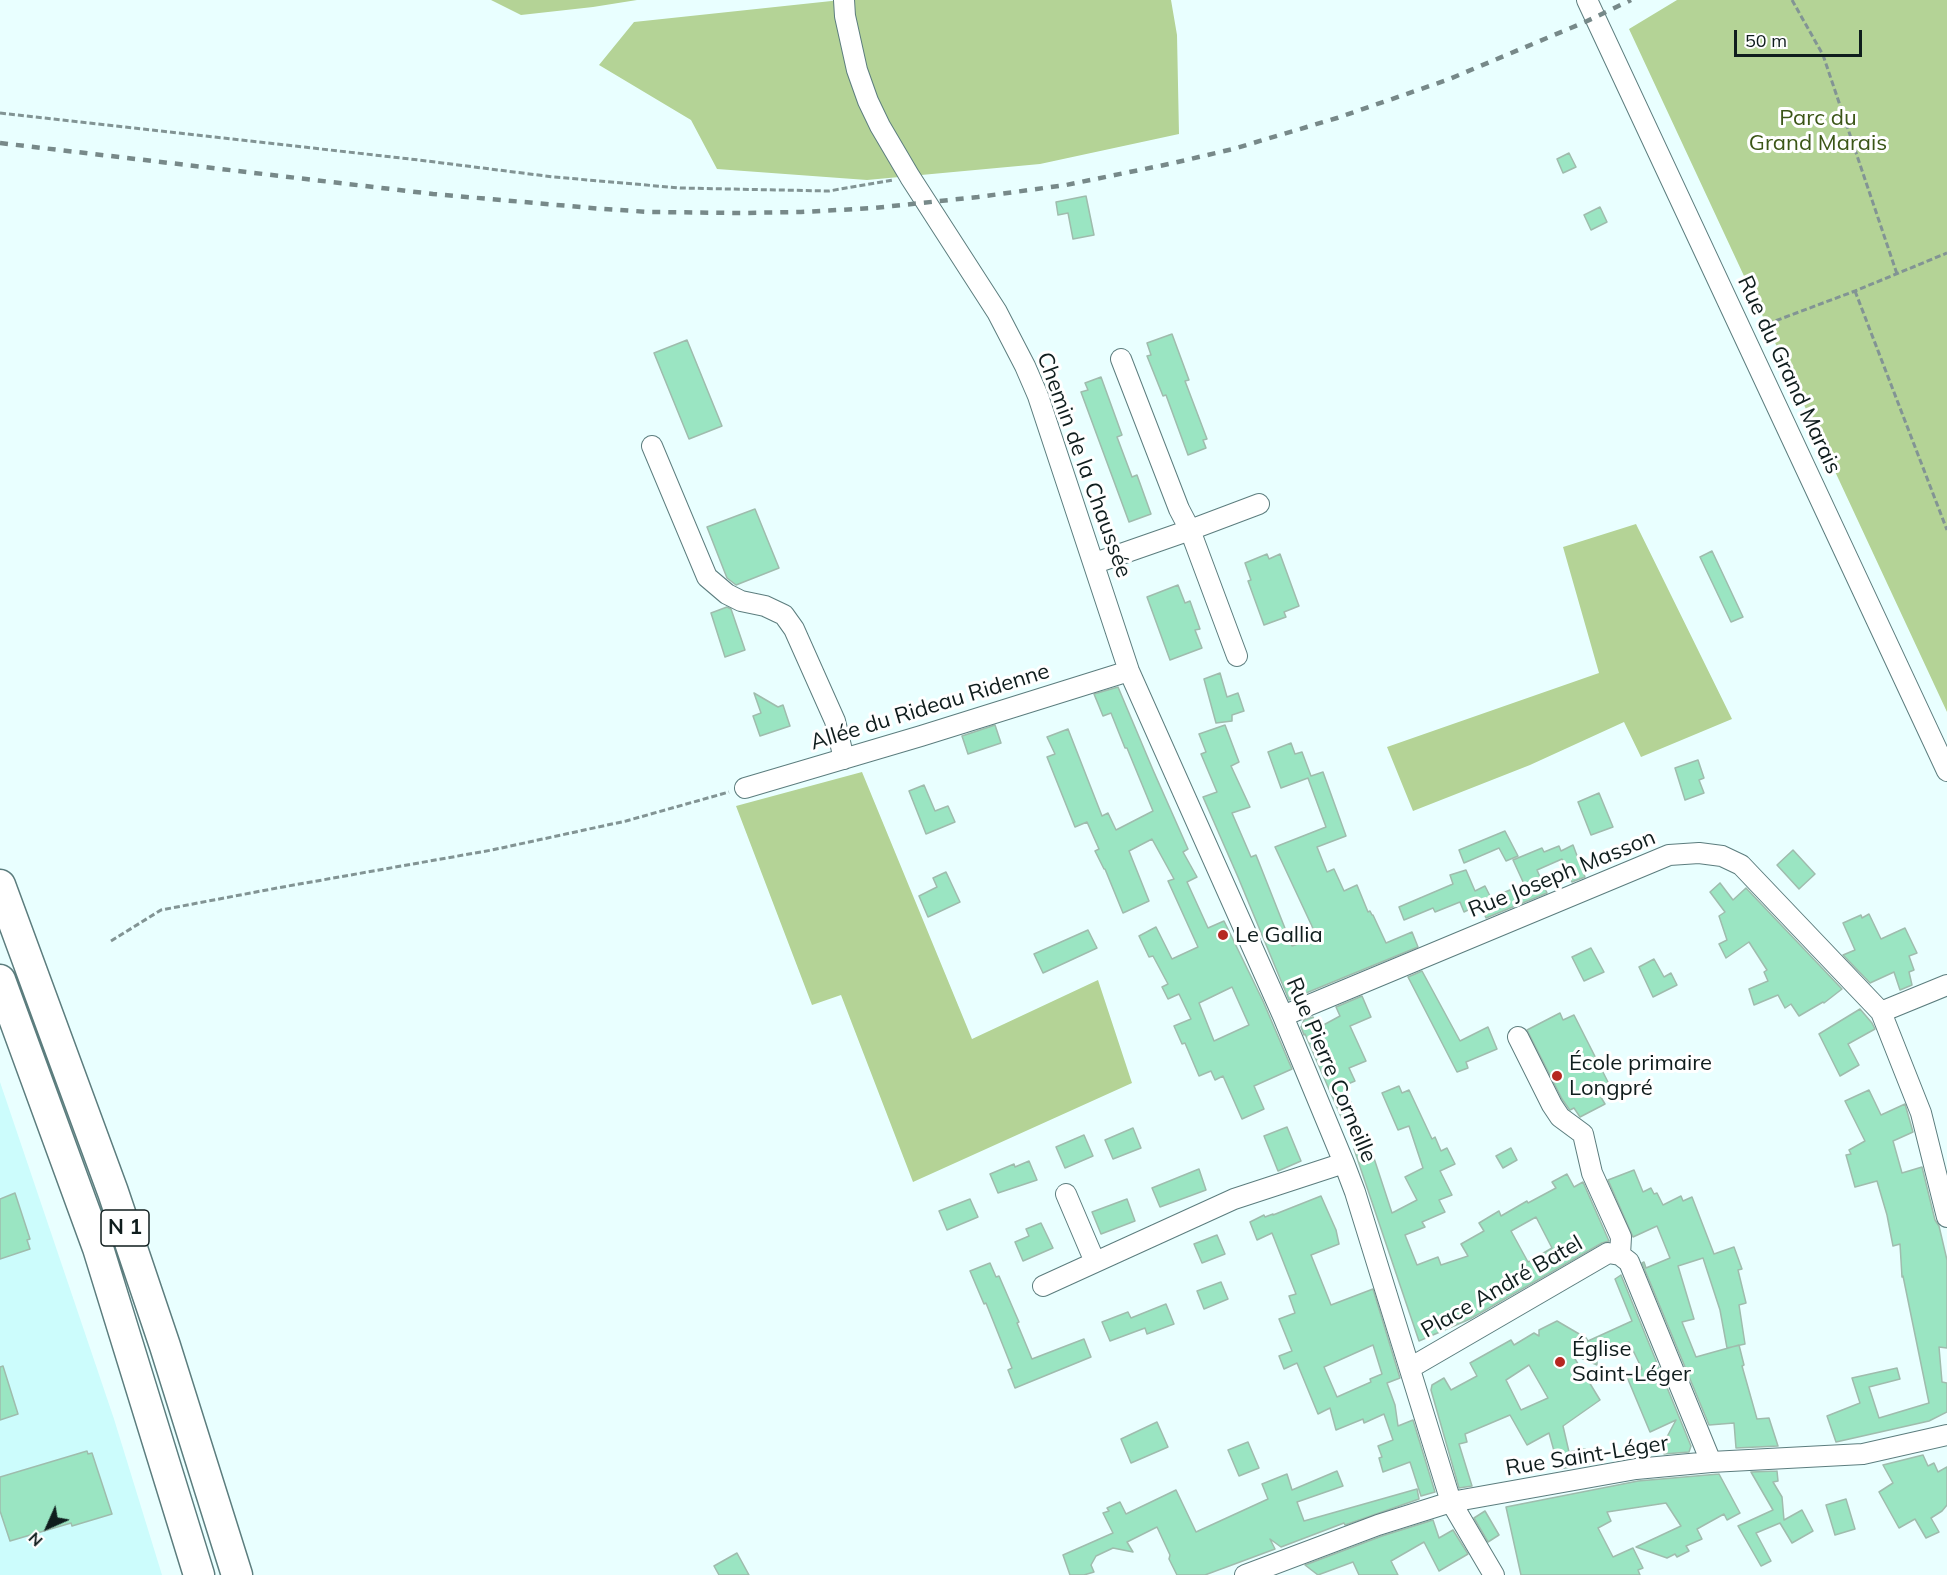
<!DOCTYPE html>
<meta charset="utf-8">
<style>
body{margin:0}
#map{position:relative;width:1947px;height:1575px;overflow:hidden;background:#e9ffff;font-family:Mulish,sans-serif}
canvas{display:block}
.north{position:absolute;left:18px;top:1497px;width:60px;height:60px;-webkit-text-stroke:4px #fff;paint-order:stroke;rotate:225deg;font-size:16px;font-weight:700;line-height:24px;text-align:center;color:#0f1d1d}
.north::after{content:'';display:block;margin:auto;width:21px;height:27px;background:#0f1d1d;clip-path:polygon(50% 0,100% 100%,50% 72%,0 100%)}
.scale{position:absolute;left:1734px;top:30px;width:128px;height:27px;box-sizing:border-box;border:3px solid #0f1d1d;border-top:0;padding-left:8px;font-size:18px;line-height:21px;white-space:nowrap;color:#0f1d1d;-webkit-text-stroke:4px #fff;paint-order:stroke}
</style>
<div id="map">
<canvas width="1947" height="1575"></canvas>
<div class="north">N</div>
<div class="scale">50 m</div>
</div>
<script>
const context = document.querySelector('canvas').getContext('2d');
context.lineJoin = 'round';
function fillPath(path, color) {
  context.fillStyle = color;
  context.fill(path, 'evenodd');
}
function toPath(rows) {
  const path = new Path2D();
  for (const r of rows) {
    path.moveTo(r[0], r[1]);
    for (let i = 2; i < r.length; i += 2) path.lineTo(r[i], r[i + 1]);
  }
  return path;
}
function stroke(path, color, width, dash) {
  context.strokeStyle = color;
  context.lineWidth = width;
  context.lineCap = dash ? 'butt' : 'round';
  context.setLineDash(dash || []);
  context.stroke(path);
}
function label(font, color, halo, rows, align = 'center') {
  context.font = font + ' Mulish,sans-serif';
  context.lineWidth = 6;
  context.setLineDash([]);
  context.textBaseline = 'middle';
  context.strokeStyle = halo;
  context.fillStyle = color;
  for (const [text, x, y, turn = 0] of rows) {
    context.save();
    context.translate(x, y);
    context.rotate((+turn || 0) * Math.PI / 180);
    context.textAlign = isNaN(turn) ? turn : align;
    if (halo) context.strokeText(text, 0, 0);
    context.fillText(text, 0, 0);
    context.restore();
  }
}
fillPath(toPath([
 [0,1082,114,1419,162,1575,0,1575]
]), '#ccfcfc');
fillPath(toPath([
 [491,0,637,0,593,7,521,15],
 [841,0,1171,0,1177,35,1179,134,1040,164,867,180,717,169,691,120,599,65,634,22],
 [1677,0,1947,0,1947,712,1629,29],
 [1636,524,1732,719,1641,757,1624,722,1530,765,1413,811,1387,747,1599,673,1563,547],
 [862,772,972,1039,1098,980,1132,1083,913,1182,841,995,812,1005,736,806]
]), '#b4d396');
const building = toPath([
 [1569,153,1576,167,1563,173,1557,159,1569,153],
 [1086,196,1094,235,1073,239,1068,213,1058,215,1056,202,1086,196],
 [1600,207,1607,222,1591,230,1584,215,1600,207],
 [1172,334,1189,380,1185,381,1207,439,1203,440,1206,448,1188,455,1166,395,1163,396,1147,356,1151,355,1147,343,1172,334],
 [687,340,722,426,689,439,654,353,687,340],
 [1101,377,1122,435,1117,437,1132,477,1137,475,1151,514,1129,522,1081,392,1088,390,1085,383,1101,377],
 [755,509,779,568,736,585,727,578,707,527,755,509],
 [1712,551,1743,617,1731,622,1700,557,1712,551],
 [1267,554,1269,559,1280,554,1299,606,1284,612,1286,617,1264,625,1248,581,1251,580,1245,563,1267,554],
 [1178,585,1185,603,1190,601,1200,629,1195,630,1202,648,1170,660,1147,597,1178,585],
 [727,607,731,609,745,650,725,657,711,613,727,607],
 [1220,673,1227,697,1238,693,1244,711,1232,715,1232,721,1216,723,1204,679,1220,673],
 [1118,687,1153,770,1188,849,1183,852,1197,877,1187,882,1208,928,1224,921,1263,1001,1292,1069,1254,1086,1264,1109,1242,1119,1223,1076,1215,1080,1211,1071,1199,1076,1185,1043,1182,1044,1174,1026,1191,1019,1179,994,1168,999,1162,987,1168,984,1153,956,1149,957,1139,936,1156,927,1172,959,1198,947,1168,881,1174,879,1152,839,1129,851,1149,901,1123,913,1105,869,1104,869,1095,851,1099,849,1087,822,1075,827,1047,757,1055,754,1047,737,1068,729,1102,816,1108,813,1116,830,1153,811,1127,748,1125,748,1111,713,1103,716,1094,694,1118,687],
 [1232,987,1249,1025,1214,1041,1199,1003,1232,987],
 [754,693,778,707,783,705,790,726,760,736,753,716,761,713,754,693],
 [995,725,1001,743,968,754,962,736,995,725],
 [1225,725,1239,762,1231,766,1250,807,1232,813,1251,857,1256,855,1292,946,1317,937,1275,847,1326,827,1308,778,1281,788,1268,752,1291,743,1295,754,1302,752,1311,776,1323,772,1346,836,1317,847,1327,872,1334,869,1344,891,1357,885,1368,912,1370,911,1372,915,1373,915,1386,943,1412,932,1418,947,1289,1000,1238,877,1203,797,1217,792,1201,754,1206,752,1199,734,1225,725],
 [1698,760,1704,778,1699,780,1704,793,1685,800,1675,768,1698,760],
 [924,785,935,811,948,806,955,822,926,834,909,791,924,785],
 [1599,793,1613,827,1591,835,1578,802,1599,793],
 [1505,831,1518,856,1506,861,1499,848,1464,863,1459,850,1505,831],
 [1573,845,1585,877,1572,882,1562,859,1537,870,1547,893,1486,918,1480,904,1464,912,1460,902,1435,912,1433,908,1404,920,1399,907,1453,884,1450,875,1466,870,1475,891,1485,886,1491,898,1524,884,1513,860,1542,848,1544,852,1559,846,1561,851,1573,845],
 [1793,850,1815,874,1799,889,1777,865,1793,850],
 [946,872,960,902,928,917,919,896,937,887,933,878,946,872],
 [1720,883,1733,900,1746,888,1842,989,1824,1003,1823,1002,1799,1016,1791,1004,1785,1008,1778,995,1754,1005,1749,989,1768,981,1764,972,1767,970,1749,942,1726,958,1719,944,1727,940,1719,916,1725,912,1710,892,1720,883],
 [1869,914,1881,939,1905,928,1917,953,1909,956,1914,970,1909,972,1912,985,1900,990,1894,972,1870,983,1843,955,1855,950,1843,923,1861,915,1862,918,1869,914],
 [1088,930,1097,948,1043,973,1034,954,1088,930],
 [1591,948,1604,972,1584,981,1572,957,1591,948],
 [1654,959,1664,977,1671,973,1677,985,1653,997,1639,967,1654,959],
 [1422,971,1460,1041,1488,1027,1497,1049,1466,1062,1468,1068,1457,1072,1408,977,1422,971],
 [1362,996,1371,1017,1350,1026,1366,1061,1349,1068,1355,1081,1343,1086,1356,1113,1342,1119,1305,1034,1304,1035,1301,1027,1304,1020,1313,1017,1318,1028,1340,1016,1336,1007,1362,996],
 [1860,1009,1872,1023,1875,1029,1848,1044,1859,1065,1840,1076,1819,1034,1860,1009],
 [1560,1013,1563,1020,1574,1015,1611,1088,1599,1094,1605,1104,1580,1117,1574,1108,1570,1110,1569,1109,1562,1099,1527,1030,1560,1013],
 [1399,1086,1402,1093,1409,1090,1432,1139,1435,1137,1441,1151,1447,1148,1455,1164,1440,1171,1452,1195,1439,1200,1445,1212,1422,1222,1425,1227,1405,1235,1417,1265,1438,1257,1441,1265,1468,1256,1461,1244,1484,1231,1479,1223,1499,1211,1501,1216,1527,1201,1528,1203,1556,1188,1552,1182,1567,1174,1574,1187,1583,1182,1609,1241,1602,1243,1470,1319,1419,1341,1354,1149,1369,1143,1392,1213,1417,1200,1405,1177,1423,1168,1409,1126,1398,1130,1382,1093,1399,1086],
 [1536,1217,1552,1248,1528,1262,1511,1231,1536,1217],
 [1869,1090,1881,1115,1905,1104,1913,1132,1893,1141,1902,1173,1922,1167,1935,1220,1939,1226,1947,1260,1947,1348,1939,1347,1942,1382,1947,1383,1947,1412,1929,1421,1836,1442,1827,1416,1860,1403,1852,1378,1897,1368,1900,1379,1869,1387,1879,1418,1929,1403,1903,1276,1902,1277,1900,1244,1893,1246,1887,1215,1877,1181,1855,1187,1846,1155,1851,1154,1849,1150,1865,1141,1845,1101,1869,1090],
 [1287,1127,1301,1161,1278,1171,1264,1136,1287,1127],
 [1133,1128,1141,1148,1113,1159,1105,1140,1133,1128],
 [1084,1135,1093,1156,1065,1168,1056,1147,1084,1135],
 [1511,1148,1517,1160,1503,1168,1496,1156,1511,1148],
 [1029,1161,1037,1180,998,1193,990,1174,1014,1164,1015,1167,1029,1161],
 [1199,1169,1206,1190,1160,1207,1152,1188,1199,1169],
 [1634,1170,1643,1192,1651,1188,1654,1194,1657,1193,1663,1205,1681,1196,1683,1201,1692,1197,1714,1254,1734,1247,1742,1269,1738,1270,1746,1303,1739,1305,1745,1344,1727,1348,1720,1310,1703,1258,1678,1266,1694,1319,1682,1322,1696,1357,1739,1345,1744,1365,1742,1366,1757,1419,1769,1418,1778,1446,1736,1448,1734,1423,1709,1425,1642,1263,1644,1262,1646,1268,1670,1258,1657,1226,1633,1237,1608,1180,1634,1170],
 [15,1193,30,1239,27,1240,30,1249,0,1259,0,1199,15,1193],
 [1321,1196,1336,1230,1339,1244,1311,1255,1331,1305,1373,1289,1400,1378,1387,1383,1395,1405,1398,1426,1413,1420,1435,1492,1421,1496,1410,1462,1383,1472,1379,1458,1382,1457,1378,1446,1393,1440,1384,1414,1364,1423,1363,1419,1336,1430,1330,1408,1318,1414,1297,1363,1284,1369,1279,1356,1292,1351,1279,1319,1295,1313,1289,1296,1296,1294,1272,1233,1257,1240,1250,1222,1264,1215,1265,1217,1273,1214,1273,1215,1321,1196],
 [1373,1345,1382,1374,1370,1379,1371,1382,1337,1397,1324,1367,1373,1345],
 [970,1199,978,1217,947,1230,939,1211,970,1199],
 [1127,1199,1135,1221,1101,1234,1092,1212,1127,1199],
 [1041,1223,1053,1248,1023,1261,1015,1242,1029,1236,1026,1229,1041,1223],
 [1217,1235,1225,1254,1202,1263,1194,1244,1217,1235],
 [990,1263,996,1277,999,1276,1015,1313,1019,1322,1017,1323,1032,1359,1084,1339,1091,1357,1015,1388,1008,1370,1012,1368,986,1303,984,1304,970,1271,990,1263],
 [1621,1275,1691,1446,1689,1452,1664,1454,1661,1448,1676,1420,1650,1432,1627,1377,1640,1372,1639,1370,1642,1369,1629,1342,1597,1356,1597,1365,1572,1354,1600,1400,1563,1426,1569,1452,1585,1449,1589,1464,1559,1469,1549,1433,1527,1445,1510,1415,1465,1434,1467,1442,1459,1444,1472,1486,1459,1488,1431,1390,1432,1385,1444,1378,1451,1390,1477,1376,1470,1363,1511,1340,1514,1345,1534,1333,1539,1336,1539,1330,1557,1321,1586,1338,1588,1341,1632,1321,1615,1279,1621,1275],
 [1529,1365,1548,1398,1521,1410,1506,1380,1529,1365],
 [1221,1282,1228,1299,1204,1309,1197,1291,1221,1282],
 [1166,1304,1174,1324,1147,1334,1145,1328,1110,1341,1102,1322,1128,1312,1131,1318,1166,1304],
 [3,1366,18,1414,0,1420,0,1367,3,1366],
 [1157,1422,1168,1447,1131,1463,1121,1439,1157,1422],
 [1248,1442,1259,1468,1239,1476,1228,1450,1248,1442],
 [87,1451,88,1454,92,1453,112,1514,72,1526,71,1523,10,1541,0,1511,0,1477,87,1451],
 [1923,1455,1928,1466,1934,1463,1938,1472,1947,1467,1947,1505,1942,1511,1931,1518,1939,1532,1926,1538,1915,1519,1899,1528,1879,1492,1893,1483,1883,1465,1923,1455],
 [1337,1471,1343,1486,1297,1502,1304,1521,1417,1489,1419,1499,1345,1525,1344,1523,1281,1547,1270,1539,1275,1549,1205,1575,1177,1575,1169,1559,1170,1555,1157,1527,1127,1542,1133,1552,1113,1548,1096,1556,1091,1565,1094,1572,1084,1575,1070,1575,1063,1555,1113,1533,1103,1513,1109,1511,1107,1508,1120,1502,1126,1514,1176,1490,1196,1532,1268,1499,1262,1484,1287,1474,1292,1490,1337,1471],
 [1777,1471,1778,1481,1773,1482,1782,1497,1784,1520,1802,1510,1813,1531,1792,1543,1780,1523,1756,1533,1771,1561,1761,1566,1738,1526,1773,1510,1751,1472,1777,1471],
 [1719,1474,1740,1513,1727,1520,1724,1514,1697,1529,1702,1539,1686,1546,1689,1551,1677,1557,1675,1554,1667,1558,1636,1547,1681,1526,1666,1503,1607,1512,1611,1521,1598,1528,1613,1557,1633,1548,1643,1568,1638,1570,1640,1575,1521,1575,1506,1507,1638,1481,1719,1474],
 [1846,1499,1855,1529,1835,1535,1826,1505,1846,1499],
 [1485,1511,1499,1535,1488,1542,1474,1518,1485,1511],
 [1433,1520,1439,1538,1453,1530,1468,1554,1439,1571,1424,1542,1391,1561,1398,1575,1359,1575,1353,1562,1318,1575,1305,1565,1382,1536,1433,1520],
 [737,1553,749,1575,719,1575,714,1566,737,1553]
]);
fillPath(building, '#9ae5c2');
stroke(building, '#9fbcad', 1.5);
const minor = toPath([
 [844,0,845,16,857,70,868,101,880,126,910,177,997,312,1025,366,1038,396,1129,671,1283,1016,1344,1163,1355,1192,1451,1502,1494,1575],
 [1587,0,1947,771],
 [1121,359,1179,509,1190,530,1237,656],
 [652,446,707,577,727,594,741,601,765,606,784,615,794,629,835,721,844,759],
 [1094,565,1101,561,1190,530,1259,504],
 [745,788,921,736,1129,671],
 [1947,985,1881,1012,1921,1113,1947,1217],
 [1283,1016,1669,855,1699,853,1722,856,1741,865,1881,1012],
 [1518,1037,1552,1105,1560,1117,1583,1134,1592,1173,1621,1237,1620,1255],
 [1066,1194,1095,1262],
 [1620,1255,1629,1262,1711,1462],
 [1043,1286,1234,1199,1344,1163],
 [1410,1368,1608,1253,1620,1255],
 [1245,1575,1378,1525,1451,1502,1636,1469,1711,1462,1863,1454,1947,1435]
]);
const highway = toPath([
 [0,885,113,1192,165,1346,237,1575],
 [0,980,98,1248,199,1575]
]);
stroke(minor, '#5c7d7e', 22);
stroke(highway, '#5c7d7e', 33);
stroke(toPath([
 [1792,0,1823,55,1897,274],
 [0,113,419,160,554,177,680,188,829,191,893,180],
 [1855,291,1947,530],
 [1759,327,1855,291,1947,253],
 [111,941,161,910,277,888,492,850,626,821,729,792]
]), '#829494', 3, [6, 3]);
stroke(minor, '#fff', 20);
stroke(highway, '#fff', 30);
stroke(toPath([
 [0,143,433,194,603,209,650,212,742,213,801,212,874,208,978,197,1066,185,1169,164,1233,149,1337,118,1447,80,1585,22,1631,0]
]), '#778989', 4.5, [8, 8]);
for (const [x, y, r, color] of [
 [1223,935,6,"#b62820"],
 [1557,1076,6,"#b62820"],
 [1560,1362,6,"#b62820"]
]) {
  const dot = new Path2D();
  dot.arc(x, y, r, 0, 2 * Math.PI);
  context.fillStyle = color;
  context.fill(dot);
  stroke(dot, '#fff', 2);
}
for (const [x, y, w] of [
 [125,1228,48]
]) {
  const box = new Path2D();
  box.roundRect(x - w / 2, y - 18, w, 36, 4.5);
  context.fillStyle = '#fff';
  context.fill(box);
  stroke(box, '#0f1d1d', 1.5);
}
label('bold 21px', '#0f1d1d', null, [
 ["N 1",125,1228]
]);
label('22px', '#3b5617', '#fff', [
 ["Parc du",1818,118],
 ["Grand Marais",1818,143]
]);
label('22px', '#0f1d1d', '#fff', [
 ["Rue du Grand Marais",1789,375,65],
 ["Chemin de la Chaussée",1084,465,70],
 ["Allée du Rideau Ridenne",930,707,-17],
 ["Rue Joseph Masson",1562,874,-22],
 ["Rue Pierre Corneille",1331,1070,67],
 ["Place André Batel",1502,1287,-30],
 ["Rue Saint-Léger",1587,1456,-9]
]);
label('22px', '#0f1d1d', '#fff', [
 ["Le Gallia",1235,935],
 ["École primaire",1569,1063],
 ["Longpré",1569,1088],
 ["Église",1572,1349],
 ["Saint-Léger",1572,1374]
], 'left');
</script>
